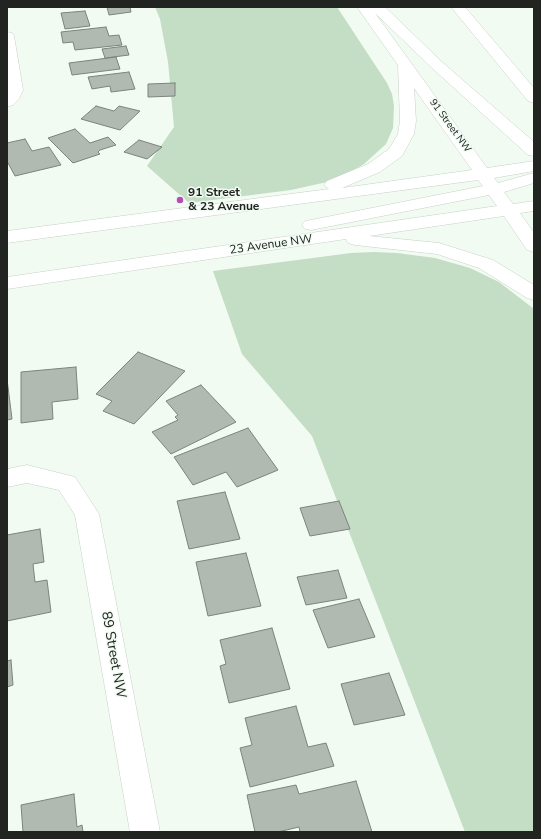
<!DOCTYPE html>
<style>
body{margin:0}
#map{position:relative;width:541px;height:839px;overflow:hidden;background:#f1fbf2;font-family:"Nunito Sans",sans-serif}
canvas{display:block}
.frame{position:absolute;inset:0;border:8px solid #212421;pointer-events:none}
</style>
<div id="map">
<canvas width="541" height="839"></canvas>
<div class="frame"></div>
</div>
<script>
const context = document.querySelector('canvas').getContext('2d');
context.lineJoin = 'round';
function fillPath(path, color) {
  context.fillStyle = color;
  context.fill(path, 'evenodd');
}
function toPath(rows) {
  const path = new Path2D();
  for (const r of rows) {
    path.moveTo(r[0], r[1]);
    for (let i = 2; i < r.length; i += 2) path.lineTo(r[i], r[i + 1]);
  }
  return path;
}
function stroke(path, color, width, dash) {
  context.strokeStyle = color;
  context.lineWidth = width;
  context.lineCap = dash ? 'butt' : 'round';
  context.setLineDash(dash || []);
  context.stroke(path);
}
function label(font, color, halo, rows, align = 'center') {
  context.font = font + ' "Nunito Sans",sans-serif';
  context.lineWidth = 3;
  context.setLineDash([]);
  context.textBaseline = 'middle';
  context.strokeStyle = halo;
  context.fillStyle = color;
  for (const [text, x, y, turn = 0] of rows) {
    context.save();
    context.translate(x, y);
    context.rotate((+turn || 0) * Math.PI / 180);
    context.textAlign = isNaN(turn) ? turn : align;
    if (halo) context.strokeText(text, 0, 0);
    context.fillText(text, 0, 0);
    context.restore();
  }
}
fillPath(toPath([
 [155,7,337,7,387,83,392,94,394,106,393,128,386,144,364,164,347,174,327,182,291,190,189,203,147,166,174,127,168,62,160,19],
 [374,252,397,253,435,258,470,268,499,282,534,309,534,832,465,832,312,436,242,354,213,271,351,253]
]), '#c4ddc5');
const building = toPath([
 [107,7,130,7,131,12,109,15,107,7],
 [85,11,90,26,65,29,61,13,85,11],
 [106,27,109,36,119,35,122,45,75,50,73,42,63,43,61,32,106,27],
 [126,46,129,55,105,58,102,49,126,46],
 [116,57,120,69,72,75,69,63,116,57],
 [129,72,135,89,111,92,110,86,92,89,88,77,129,72],
 [175,83,175,96,148,97,148,84,175,83],
 [96,106,114,111,119,106,140,111,120,130,81,119,96,106],
 [75,129,90,143,108,137,116,145,100,150,98,152,100,154,73,163,48,138,75,129],
 [25,139,32,151,49,147,61,165,15,176,7,161,7,143,25,139],
 [139,140,162,147,147,159,124,152,139,140],
 [138,352,185,371,134,424,103,411,112,401,96,394,138,352],
 [76,367,78,399,52,402,53,419,21,423,21,372,76,367],
 [7,379,12,419,7,420,7,379],
 [201,385,236,422,171,454,152,432,178,420,175,417,178,415,166,401,201,385],
 [248,428,278,470,237,487,226,472,193,485,174,457,248,428],
 [225,492,240,539,189,549,177,501,225,492],
 [339,501,350,529,310,536,300,508,339,501],
 [40,529,44,562,33,564,35,582,47,580,51,612,7,621,7,535,40,529],
 [246,553,261,606,208,616,196,562,246,553],
 [338,570,347,598,306,605,297,577,338,570],
 [359,599,375,637,328,648,313,610,359,599],
 [272,628,290,689,229,703,220,666,226,664,220,640,272,628],
 [11,660,13,685,7,687,7,661,11,660],
 [389,673,405,715,354,725,341,684,389,673],
 [296,706,308,747,326,743,334,766,250,787,240,748,252,745,245,718,296,706],
 [356,781,372,832,300,832,299,827,278,832,255,832,247,795,296,785,299,794,356,781],
 [74,794,77,827,82,825,83,832,23,832,21,805,74,794]
]);
fillPath(building, '#b1bab1');
stroke(building, '#7b847b', 1);
const street = toPath([
 [7,32,12,33,14,36,23,90,19,99,13,105,7,107,7,32],
 [27,465,75,477,99,514,160,832,130,832,75,515,59,490,27,483,7,487,7,469,27,465]
]);
const secondary = toPath([
 [357,7,385,7,442,62,534,142,534,156,528,155,432,68,375,13,487,168,534,161,534,171,494,178,498,183,534,173,534,183,504,192,513,204,534,201,534,211,520,213,534,233,534,252,527,250,504,216,369,236,439,243,493,260,534,285,534,300,527,298,479,268,437,254,355,245,348,243,346,239,7,289,7,277,497,206,489,195,311,230,305,229,302,225,305,221,311,220,483,186,478,180,7,243,7,231,329,189,324,185,327,181,368,164,389,149,398,134,400,121,398,65,357,7],
 [414,88,472,170,342,188,380,172,402,156,414,134,416,121,414,88],
 [451,7,465,7,534,88,534,103,528,101,451,7]
]);
stroke(street, '#c7d0c7', 1);
stroke(secondary, '#c7d0c7', 1);
fillPath(street, '#fff');
fillPath(secondary, '#fff');
for (const [x, y, r, color] of [
 [180,200,4,"#b24eb5"]
]) {
  const dot = new Path2D();
  dot.arc(x, y, r, 0, 2 * Math.PI);
  context.fillStyle = color;
  context.fill(dot);
  stroke(dot, '#f1fbf2', 1.5);
}
label('10px', '#212421', '#f1fbf2', [
 ["91 Street NW",450,126,54]
]);
label('bold 12px', '#212421', '#f1fbf2', [
 ["91 Street",188,193],
 ["& 23 Avenue",188,207]
], 'left');
label('12px', '#212421', '#f1fbf2', [
 ["23 Avenue NW",271,245,-8]
]);
label('14px', '#212421', '#f1fbf2', [
 ["89 Street NW",113,655,80]
]);
</script>
